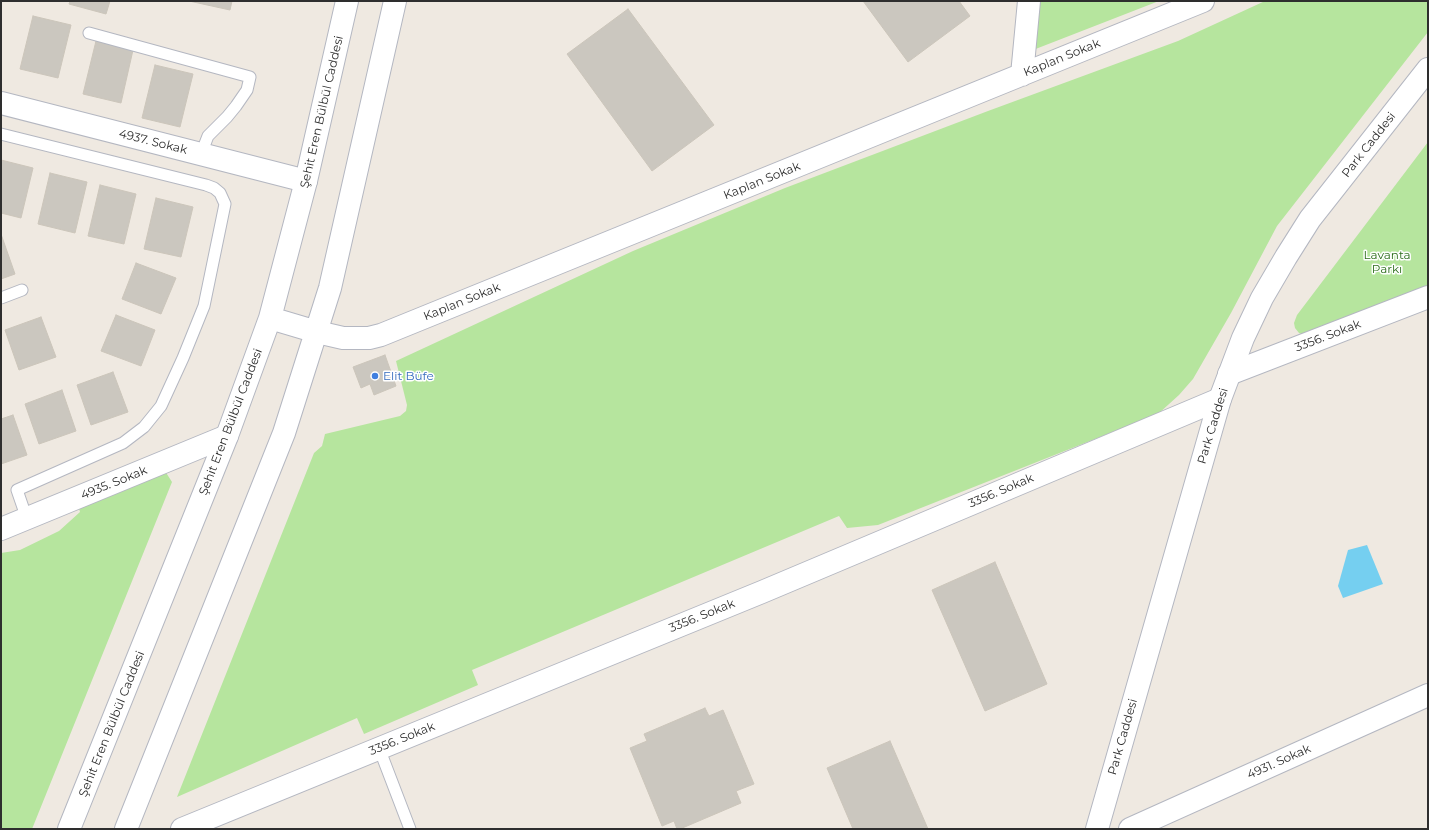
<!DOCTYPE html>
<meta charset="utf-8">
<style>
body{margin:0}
#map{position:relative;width:1429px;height:830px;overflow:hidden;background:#efe9e1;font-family:Montserrat,sans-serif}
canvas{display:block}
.frame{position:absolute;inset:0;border:2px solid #2e2e2e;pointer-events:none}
</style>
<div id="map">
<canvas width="1429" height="830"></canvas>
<div class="frame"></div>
</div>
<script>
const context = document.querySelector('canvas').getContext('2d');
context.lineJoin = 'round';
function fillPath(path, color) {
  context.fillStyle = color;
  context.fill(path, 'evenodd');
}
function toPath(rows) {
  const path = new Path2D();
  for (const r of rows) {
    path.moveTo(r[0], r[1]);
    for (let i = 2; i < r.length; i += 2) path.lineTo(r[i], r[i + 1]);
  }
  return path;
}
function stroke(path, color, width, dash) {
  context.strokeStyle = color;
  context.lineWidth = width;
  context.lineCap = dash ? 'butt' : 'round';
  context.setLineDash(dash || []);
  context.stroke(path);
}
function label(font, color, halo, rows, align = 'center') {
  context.font = font + ' Montserrat,sans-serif';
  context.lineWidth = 3;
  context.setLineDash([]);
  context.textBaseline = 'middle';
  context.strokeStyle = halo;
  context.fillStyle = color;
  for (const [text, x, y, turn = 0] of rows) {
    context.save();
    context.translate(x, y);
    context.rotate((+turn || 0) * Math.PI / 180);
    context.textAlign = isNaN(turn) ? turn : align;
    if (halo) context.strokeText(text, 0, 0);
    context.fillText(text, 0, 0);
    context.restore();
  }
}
fillPath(toPath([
 [1038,1,1159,1,1033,50],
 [1265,1,1428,1,1428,32,1277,226,1231,313,1193,379,1179,395,1158,414,878,525,847,528,839,516,472,670,478,685,364,734,357,718,177,797,314,453,322,446,325,434,400,416,406,411,407,405,396,361,633,251,785,188,988,111,1178,41],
 [1428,142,1428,289,1306,336,1299,333,1295,328,1294,323,1297,315],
 [165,471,172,482,32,829,1,829,1,553,20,550,59,531,80,512,78,505]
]), '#b6e59e');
fillPath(toPath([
 [1367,545,1383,584,1343,598,1338,586,1348,550]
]), '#75cff0');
const building = toPath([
 [70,1,110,1,106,14,69,4,70,1],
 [189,1,232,1,230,10,189,1],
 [863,1,959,1,970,16,908,62,863,1],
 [628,9,714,125,652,171,567,54,628,9],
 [33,16,71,25,58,78,20,69,33,16],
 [96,41,133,50,121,103,83,94,96,41],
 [155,65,193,74,180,127,142,118,155,65],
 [1,160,33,168,21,218,1,213,1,160],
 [50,173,87,182,75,233,38,224,50,173],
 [100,185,136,194,124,244,88,236,100,185],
 [156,198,193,207,181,257,144,249,156,198],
 [1,234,15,274,1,279,1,234],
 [136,263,176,278,161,314,122,299,136,263],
 [116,315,155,330,141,366,101,351,116,315],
 [41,317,56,357,19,370,5,330,41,317],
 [385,355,396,386,374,395,370,384,361,388,353,367,385,355],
 [113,372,128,412,91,425,77,385,113,372],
 [62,390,76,431,39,444,25,404,62,390],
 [13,415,27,455,1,464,1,419,13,415],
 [995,562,1047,684,985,711,932,590,995,562],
 [705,708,709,716,723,710,754,784,736,791,741,803,680,829,677,829,674,821,662,826,630,748,647,741,644,734,705,708],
 [890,741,928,829,853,829,827,768,890,741]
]);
fillPath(building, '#cbc7bf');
stroke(building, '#cbc5ba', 1);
const lane = toPath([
 [89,33,250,77,247,90,236,106,227,117,208,136,201,154],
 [1,134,206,185,214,188,220,193,225,204,204,306,183,358,161,406,144,427,123,443,17,490,27,519],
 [1,298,22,290],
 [379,748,410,829]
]);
const street = toPath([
 [1022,75,1029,1],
 [1,103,306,181],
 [317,332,343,338,369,338,381,335,1203,1],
 [1229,374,1428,297],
 [1,529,227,436],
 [182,829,762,592,1220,399],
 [1130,829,1428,695]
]);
const secondary = toPath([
 [270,318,317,332],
 [69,829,227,436,270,318,306,181,347,1],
 [126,829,284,433,330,288,395,1],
 [1097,829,1220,399,1243,338,1262,298,1286,257,1310,219,1428,69]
]);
stroke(lane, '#b4b7c1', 13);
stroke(street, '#b4b7c1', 24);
stroke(secondary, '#b4b7c1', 24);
stroke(lane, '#fff', 11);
stroke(street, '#fff', 22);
stroke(secondary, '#fff', 22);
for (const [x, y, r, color] of [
 [375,376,4,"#3f7fe0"]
]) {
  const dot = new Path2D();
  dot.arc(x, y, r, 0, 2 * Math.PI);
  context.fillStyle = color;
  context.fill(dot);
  stroke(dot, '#fff', 1.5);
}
label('12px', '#2e2e2e', '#fff', [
 ["Kaplan Sokak",1062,58,-22],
 ["Şehit Eren Bülbül Caddesi",322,112,-77],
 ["4937. Sokak",153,142,14],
 ["Park Caddesi",1369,145,-52],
 ["Kaplan Sokak",762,181,-22],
 ["Kaplan Sokak",462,302,-22],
 ["3356. Sokak",1328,336,-21],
 ["Şehit Eren Bülbül Caddesi",231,422,-69],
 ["Park Caddesi",1213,426,-73],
 ["4935. Sokak",114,483,-22],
 ["3356. Sokak",1001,491,-23],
 ["3356. Sokak",702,616,-22],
 ["Şehit Eren Bülbül Caddesi",112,724,-68],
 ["Park Caddesi",1123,737,-74],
 ["3356. Sokak",402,739,-22],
 ["4931. Sokak",1279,762,-24]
]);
label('12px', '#2c6e1b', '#fff', [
 ["Lavanta",1387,255],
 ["Parkı",1387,269]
]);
label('12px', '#366cbe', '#fff', [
 ["Elit Büfe",383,376]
], 'left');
</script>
